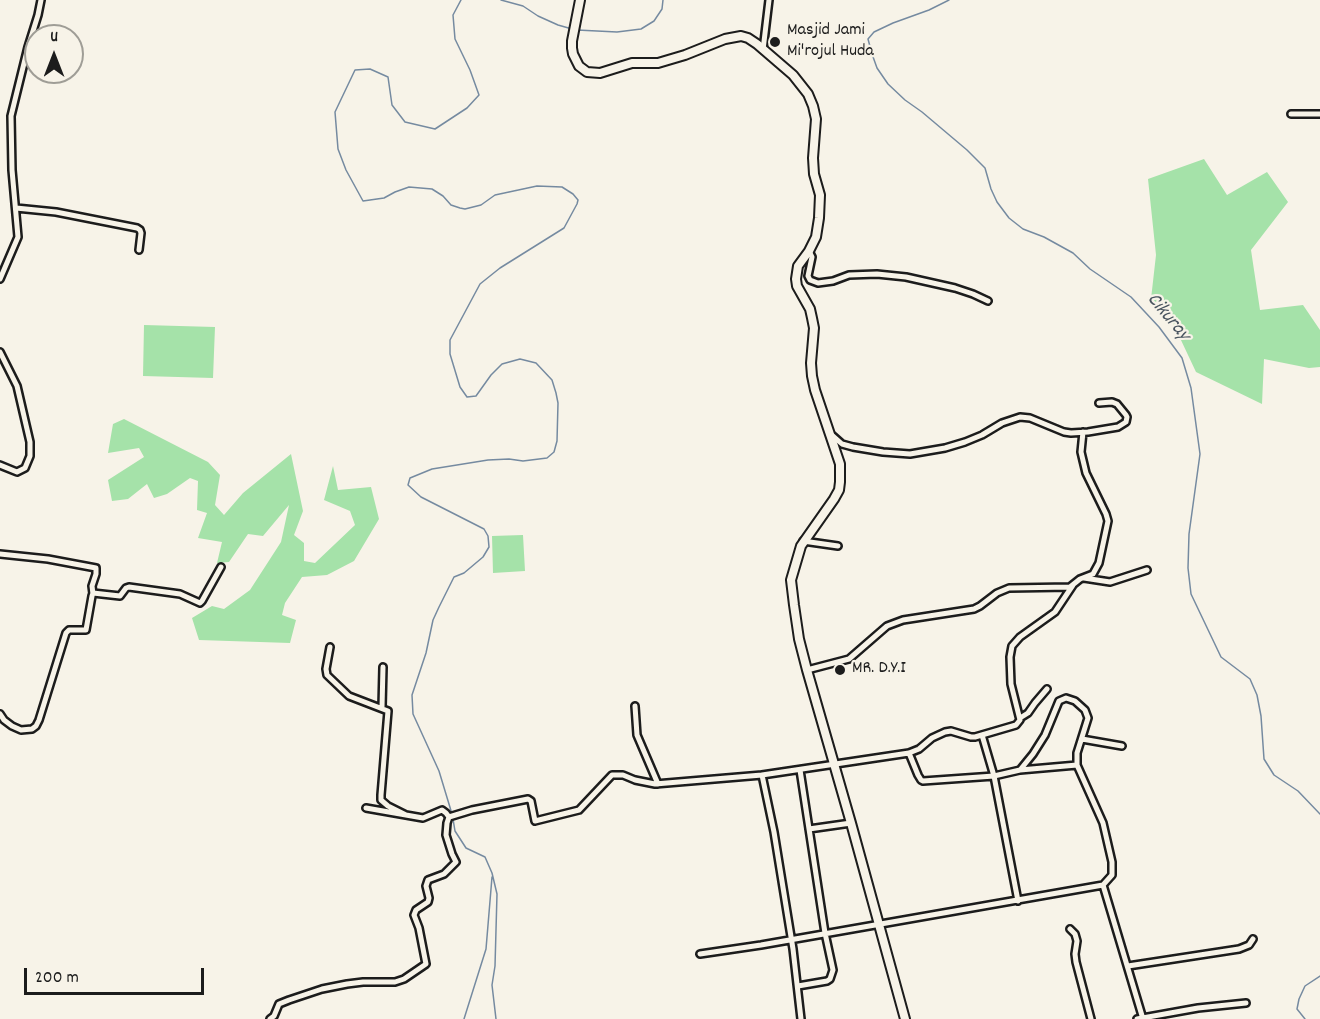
<!DOCTYPE html>
<style>
body{margin:0}
#map{position:relative;width:1320px;height:1019px;overflow:hidden;background:#f7f3e8;font-family:Dekko,sans-serif}
canvas{display:block}
.north{position:absolute;left:24px;top:24px;width:60px;height:60px;box-sizing:border-box;background:#f7f3e8;border:2px solid #9f9d96;border-radius:50%;rotate:0deg;font-size:16px;font-weight:700;line-height:24px;text-align:center;color:#1c1c1c}
.north::after{content:'';display:block;margin:auto;width:21px;height:27px;background:#1c1c1c;clip-path:polygon(50% 0,100% 100%,50% 72%,0 100%)}
.scale{position:absolute;left:24px;top:968px;width:180px;height:27px;box-sizing:border-box;border:3px solid #1c1c1c;border-top:0;padding-left:8px;font-size:18px;line-height:21px;white-space:nowrap;color:#1c1c1c;-webkit-text-stroke:4px #f7f3e8;paint-order:stroke}
</style>
<div id="map">
<canvas width="1320" height="1019"></canvas>
<div class="north">U</div>
<div class="scale">200 m</div>
</div>
<script>
const context = document.querySelector('canvas').getContext('2d');
context.lineJoin = 'round';
function fillPath(path, color) {
  context.fillStyle = color;
  context.fill(path, 'evenodd');
}
function toPath(rows) {
  const path = new Path2D();
  for (const r of rows) {
    path.moveTo(r[0], r[1]);
    for (let i = 2; i < r.length; i += 2) path.lineTo(r[i], r[i + 1]);
  }
  return path;
}
function stroke(path, color, width, dash) {
  context.strokeStyle = color;
  context.lineWidth = width;
  context.lineCap = dash ? 'butt' : 'round';
  context.setLineDash(dash || []);
  context.stroke(path);
}
function label(font, color, halo, rows, align = 'center') {
  context.font = font + ' Dekko,sans-serif';
  context.lineWidth = 4.5;
  context.setLineDash([]);
  context.textBaseline = 'middle';
  context.strokeStyle = halo;
  context.fillStyle = color;
  for (const [text, x, y, turn = 0] of rows) {
    context.save();
    context.translate(x, y);
    context.rotate((+turn || 0) * Math.PI / 180);
    context.textAlign = isNaN(turn) ? turn : align;
    if (halo) context.strokeText(text, 0, 0);
    context.fillText(text, 0, 0);
    context.restore();
  }
}
fillPath(toPath([
 [1204,159,1227,195,1267,172,1288,202,1251,250,1260,310,1303,305,1320,330,1320,367,1309,368,1264,359,1262,404,1196,372,1172,321,1151,299,1156,255,1148,179],
 [144,325,215,327,213,378,143,376],
 [124,419,208,462,220,475,215,505,224,515,243,493,291,454,303,511,294,535,304,543,304,561,315,563,355,525,350,511,324,500,333,466,338,490,371,487,379,519,354,561,327,575,302,577,285,603,282,615,296,620,290,643,199,640,192,618,212,606,224,609,250,590,281,542,289,505,263,536,248,534,229,562,217,563,222,542,198,538,207,513,197,510,198,481,190,478,167,494,154,498,147,484,128,499,112,501,108,480,144,457,139,448,108,453,113,424],
 [523,535,525,571,493,573,492,536]
]), '#a5e2a9');
stroke(toPath([
 [501,0,523,6,538,16,558,25,572,29],
 [949,0,929,10,893,23,874,32,868,39,872,54,877,68,888,84,905,100,922,112,967,150,985,168,991,189,997,202,1009,218,1023,229,1044,237,1073,253,1090,269,1131,297,1159,327,1182,358,1191,388,1200,454,1189,534,1188,568,1191,594,1221,657,1250,679,1257,695,1261,716,1264,759,1274,775,1298,791,1320,814],
 [577,30,617,32,641,29,654,21,662,9,663,0],
 [452,814,439,771,413,714,412,695,426,653,433,620,439,607,454,577,464,573,483,557,489,547,488,536,484,529,421,497,408,485,410,478,432,469,488,460,509,459,523,461,547,458,554,452,557,441,558,403,556,393,552,380,536,363,520,359,502,364,491,375,476,396,467,397,460,387,450,354,450,340,480,284,500,268,564,228,577,204,578,200,573,194,562,187,537,186,495,195,481,205,465,209,460,208,451,205,443,196,432,189,409,187,395,192,384,198,363,201,346,170,338,149,335,112,355,70,370,69,388,77,392,105,405,122,435,129,467,108,479,95,470,70,455,39,453,15,461,0],
 [453,819,455,831,466,848,485,857,492,873,497,894,495,966,492,985,496,1019],
 [464,1019,486,949,492,877],
 [1305,1019,1297,1009,1299,999,1305,986,1320,976]
]), '#758aa0', 1.5);
const minor = toPath([
 [763,50,769,0],
 [1291,114,1320,114],
 [16,208,56,212,137,228,140,230,141,233,139,250],
 [809,251,812,257,808,276,810,280,818,283,833,281,849,275,877,274,906,277,955,288,973,294,988,301],
 [0,279,18,237,12,170,11,116,28,47,38,15,41,0],
 [0,352,17,386,30,442,30,456,25,468,17,472,0,465],
 [833,436,842,444,853,447,883,452,910,454,945,448,965,442,982,435,1002,423,1020,417,1030,418,1064,432,1071,433,1088,432,1118,427,1126,422,1127,417,1126,415,1117,404,1112,402,1099,403],
 [803,541,838,546],
 [0,554,48,559,96,568,96,574,92,586,93,594],
 [1084,578,1110,582,1147,570],
 [330,647,326,669,327,675,349,696,388,711,381,795,381,800,388,806,406,815],
 [807,670,849,659,887,626,903,620,974,609,980,606,997,593,1009,588,1070,587,1080,579,1093,574,1099,563,1108,521,1106,514,1086,473,1081,452,1083,432],
 [635,706,637,735,658,784],
 [382,707,383,667],
 [0,714,4,720,12,726,21,730,32,729,36,726,39,720,66,633,69,630,86,630,92,596,93,593,120,596,126,588,129,587,180,594,200,603,202,601,221,567],
 [1020,718,1028,713,1035,703,1047,689],
 [982,735,994,776,1018,901],
 [1082,739,1122,746],
 [909,753,918,775,921,780,923,781,994,776,1020,770,1033,754,1045,735,1059,701,1066,698,1075,701,1085,710,1088,718,1077,753,1077,765,1103,823,1112,862,1112,875,1103,885],
 [1020,770,1077,765],
 [762,775,774,832,793,949,801,1019],
 [366,808,423,818,442,810,446,813,449,817],
 [449,817,472,810,528,799,531,801,535,821,579,810,612,775,623,775,635,780,655,784,762,775,909,753,919,749,932,738,945,732,951,731,971,737,975,737,1016,725,1020,720,1011,684,1010,657,1012,646,1020,637,1055,612,1073,585],
 [809,829,851,823],
 [1070,929,1075,934,1077,941,1075,954,1076,962,1091,1019],
 [700,954,761,945,1103,885,1143,1019],
 [1128,966,1239,949,1249,945,1253,939],
 [798,986,827,981,830,979,833,970,825,933,800,770],
 [270,1019,274,1016,279,1004,289,1000,322,989,347,984,363,982,395,982,404,979,426,964,419,928,414,915,416,910,428,902,429,898,426,886,428,880,444,874,456,862,452,854,446,835,447,823,449,817],
 [1137,1019,1198,1008,1246,1003]
]);
const primary = toPath([
 [580,0,572,41,572,48,573,54,579,66,587,72,600,73,632,63,658,63,685,55,725,39,741,36,748,38,757,44,793,75,808,94,813,106,816,119,813,158,814,174,820,195,819,218,816,237,809,251,798,266,796,279,797,286,810,309,812,318,814,328,811,363,812,376,815,390,840,464,840,482,839,490,834,499,801,546,791,580,794,605,799,639,807,670,851,823,905,1019]
]);
stroke(minor, '#1c1c1c', 10);
stroke(primary, '#1c1c1c', 12);
stroke(minor, '#f7f3e8', 5);
stroke(primary, '#f7f3e8', 8);
for (const [x, y, r, color] of [
 [775,42,6,"#1c1c1c"],
 [840,670,6,"#1c1c1c"]
]) {
  const dot = new Path2D();
  dot.arc(x, y, r, 0, 2 * Math.PI);
  context.fillStyle = color;
  context.fill(dot);
  stroke(dot, '#f7f3e8', 2);
}
label('18px', '#1c1c1c', '#f7f3e8', [
 ["Masjid Jami",787,32],
 ["Mi'rojul Huda",787,53],
 ["MR. D.Y.I",852,670]
], 'left');
label('italic 20px', '#48535e', '#f7f3e8', [
 ["Cikuray",1167,318,50]
]);
</script>
